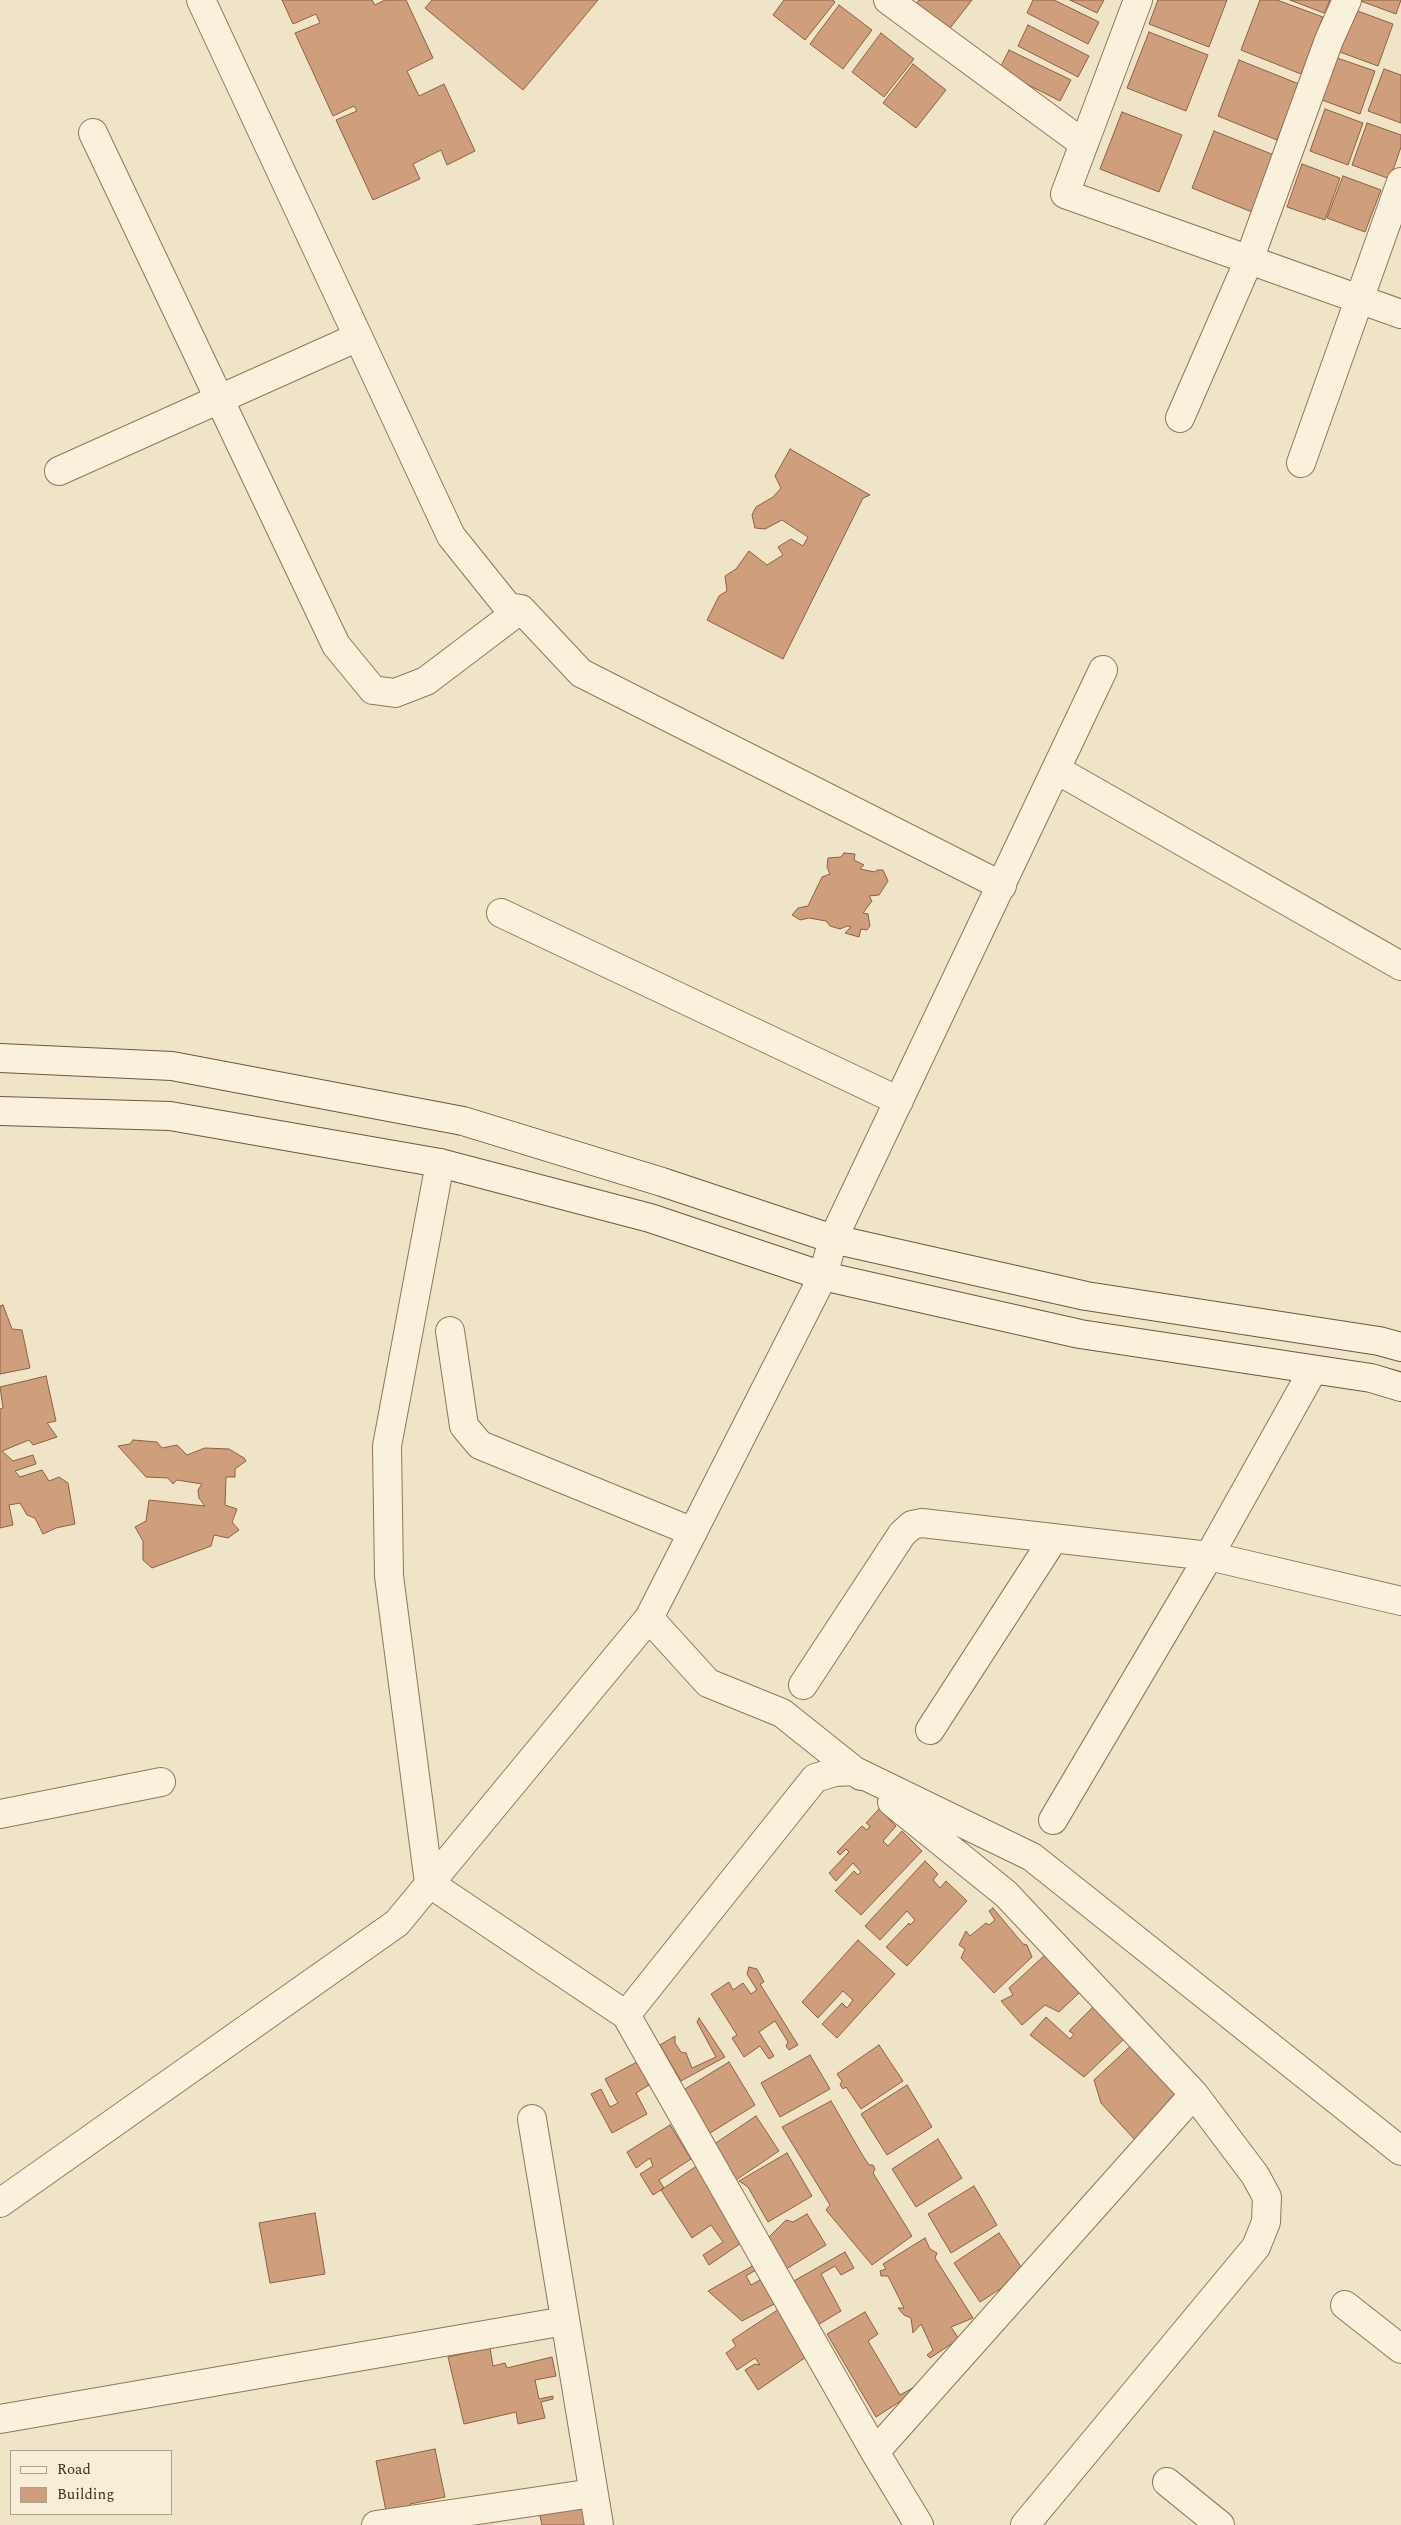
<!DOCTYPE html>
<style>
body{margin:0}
#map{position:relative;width:1401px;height:2525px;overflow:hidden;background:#f0e4c8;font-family:Spectral,serif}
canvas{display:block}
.legend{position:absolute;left:10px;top:2450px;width:162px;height:65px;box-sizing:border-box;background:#f7eed8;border:1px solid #ada18e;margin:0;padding:6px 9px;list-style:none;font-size:15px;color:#3d2e20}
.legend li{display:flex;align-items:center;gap:10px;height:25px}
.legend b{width:25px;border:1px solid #ada18e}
</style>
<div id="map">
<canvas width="1401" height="2525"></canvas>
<ul class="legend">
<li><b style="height:6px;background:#faf1dc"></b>Road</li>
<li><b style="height:14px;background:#cf9f7d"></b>Building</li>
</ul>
</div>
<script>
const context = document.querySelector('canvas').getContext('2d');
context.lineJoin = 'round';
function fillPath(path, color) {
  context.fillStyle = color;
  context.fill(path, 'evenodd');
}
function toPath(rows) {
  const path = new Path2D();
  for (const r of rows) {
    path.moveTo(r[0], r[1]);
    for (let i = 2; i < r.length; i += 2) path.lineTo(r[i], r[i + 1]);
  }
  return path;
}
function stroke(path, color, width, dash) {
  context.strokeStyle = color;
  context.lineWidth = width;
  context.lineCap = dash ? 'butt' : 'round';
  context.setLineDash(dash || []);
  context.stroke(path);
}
const building = toPath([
 [282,0,372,0,375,5,385,0,406,0,433,58,407,71,419,96,444,84,475,151,447,165,441,150,413,164,420,179,373,200,336,120,357,111,354,106,333,116,295,33,320,23,316,14,293,24,282,0],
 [432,0,598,0,523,90,425,8,432,0],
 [784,0,833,0,835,2,805,40,773,15,784,0],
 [919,0,972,0,947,32,914,7,919,0],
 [1033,0,1054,0,1099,22,1088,44,1027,13,1033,0],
 [1070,0,1104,0,1097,13,1070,0],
 [1158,0,1227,0,1209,47,1149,24,1158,0],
 [1260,0,1277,0,1323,17,1301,74,1241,50,1260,0],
 [1290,0,1330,0,1324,13,1290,0],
 [1358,0,1401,0,1396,14,1358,0],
 [839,5,872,30,843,69,810,44,839,5],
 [1355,10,1393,24,1378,66,1340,52,1355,10],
 [1028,25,1089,56,1078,77,1018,46,1028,25],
 [1149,32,1208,55,1186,111,1127,88,1149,32],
 [881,33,914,59,884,97,852,72,881,33],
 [1009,50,1071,80,1060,101,999,70,1009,50],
 [1337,58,1375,71,1360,114,1322,100,1337,58],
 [1239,60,1299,84,1277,140,1218,116,1239,60],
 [913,64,946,90,916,128,883,103,913,64],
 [1384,69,1401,75,1401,123,1368,111,1384,69],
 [1325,109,1363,123,1348,165,1310,151,1325,109],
 [1122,112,1182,135,1159,192,1100,169,1122,112],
 [1367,123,1401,135,1401,147,1390,179,1352,165,1367,123],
 [1214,131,1274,155,1252,212,1192,188,1214,131],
 [1302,164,1340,178,1325,220,1287,207,1302,164],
 [1343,176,1381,190,1365,232,1327,218,1343,176],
 [790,449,870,495,863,498,783,659,707,620,719,596,727,591,725,576,736,569,749,551,767,565,783,555,778,547,791,539,803,546,808,537,782,520,765,529,755,528,752,515,756,507,773,497,781,488,775,476,790,449],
 [844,853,855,854,854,860,864,865,860,869,875,872,877,870,883,870,888,881,879,895,869,896,872,901,863,913,868,914,870,926,867,930,861,929,859,937,845,933,851,927,847,926,840,929,830,926,826,921,809,918,800,920,792,915,798,908,808,906,822,877,830,874,827,867,828,858,841,857,844,853],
 [3,1305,12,1329,22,1330,30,1368,0,1374,0,1306,3,1305],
 [46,1376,56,1421,47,1423,57,1437,33,1445,29,1440,2,1451,13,1461,33,1455,36,1464,15,1471,20,1477,42,1470,49,1481,59,1477,68,1483,75,1524,56,1528,43,1534,35,1518,27,1515,20,1503,9,1505,13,1525,0,1528,0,1409,3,1408,0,1387,46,1376],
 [133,1440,157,1442,162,1448,177,1445,187,1455,205,1448,229,1449,244,1458,246,1461,235,1469,235,1477,226,1477,225,1505,237,1509,232,1522,239,1530,228,1538,214,1535,211,1546,152,1568,143,1560,143,1541,135,1527,146,1521,149,1500,205,1506,199,1498,198,1490,202,1484,177,1480,173,1484,168,1478,146,1477,118,1446,130,1444,133,1440],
 [879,1809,896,1826,883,1841,888,1846,902,1831,922,1851,861,1915,835,1891,854,1871,858,1875,861,1872,853,1863,836,1881,829,1873,849,1852,846,1849,840,1855,837,1852,862,1826,867,1830,870,1826,866,1823,879,1809],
 [925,1861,938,1874,933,1880,940,1888,946,1881,967,1901,907,1966,886,1947,909,1923,910,1925,915,1920,907,1911,880,1940,865,1926,925,1861],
 [993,1908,1023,1944,1027,1945,1032,1957,994,1993,961,1958,965,1949,959,1945,966,1931,970,1936,986,1923,989,1925,995,1920,989,1911,993,1908],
 [858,1940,895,1974,837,2038,822,2024,842,2003,847,2008,853,2000,843,1991,818,2018,802,2002,858,1940],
 [1045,1955,1080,1992,1059,2012,1045,2005,1022,2025,1001,2001,1013,1995,1009,1988,1045,1955],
 [749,1967,757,1969,764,1982,760,1984,798,2045,789,2050,786,2046,788,2042,775,2021,759,2032,774,2056,769,2059,760,2046,744,2057,732,2038,737,2035,711,1994,729,1982,733,1990,743,1983,751,1994,757,1990,747,1974,749,1967],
 [1097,2003,1126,2037,1084,2077,1030,2035,1046,2017,1070,2039,1074,2034,1069,2031,1097,2003],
 [699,2018,725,2057,681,2081,660,2045,675,2036,675,2043,681,2052,686,2053,692,2068,716,2057,697,2022,699,2018],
 [1136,2041,1185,2093,1135,2140,1101,2103,1094,2080,1136,2041],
 [879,2045,903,2081,861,2109,846,2087,843,2089,840,2085,842,2081,837,2074,879,2045],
 [810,2055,830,2089,780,2117,761,2083,810,2055],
 [637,2062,649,2085,636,2093,647,2114,612,2133,591,2094,601,2089,610,2107,618,2103,605,2079,637,2062],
 [729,2062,755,2105,707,2135,680,2092,729,2062],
 [907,2085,932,2127,887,2155,861,2114,907,2085],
 [831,2101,863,2156,869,2165,873,2165,875,2169,873,2173,912,2236,872,2265,826,2210,830,2205,782,2127,831,2101],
 [756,2116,779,2151,730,2184,707,2149,756,2116],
 [670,2125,691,2159,659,2180,664,2188,653,2195,640,2174,653,2166,650,2158,636,2168,627,2152,670,2125],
 [938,2139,962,2178,916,2207,892,2169,938,2139],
 [787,2153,812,2196,768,2222,748,2187,739,2181,787,2153],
 [701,2163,750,2237,709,2265,703,2255,723,2242,711,2225,692,2238,661,2190,701,2163],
 [974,2186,997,2225,951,2253,928,2214,974,2186],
 [315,2213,325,2274,270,2283,259,2223,315,2213],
 [807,2214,826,2245,786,2269,764,2242,786,2220,793,2222,807,2214],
 [999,2233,1025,2273,980,2302,954,2263,999,2233],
 [925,2238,930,2249,937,2253,935,2258,973,2318,951,2327,959,2339,930,2358,927,2355,933,2350,921,2324,913,2333,911,2318,904,2315,898,2308,904,2308,888,2276,881,2276,880,2271,886,2269,883,2264,925,2238],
 [845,2252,854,2268,841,2275,835,2266,821,2274,841,2311,816,2326,792,2282,845,2252],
 [756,2264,761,2267,746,2276,751,2285,767,2276,780,2301,742,2321,708,2291,756,2264],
 [779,2309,809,2355,758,2390,745,2370,755,2364,760,2365,755,2358,737,2370,726,2353,736,2346,732,2340,779,2309],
 [865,2312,878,2334,868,2341,900,2395,925,2381,927,2384,876,2417,827,2334,865,2312],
 [490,2348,493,2366,505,2363,507,2368,552,2357,556,2376,535,2380,539,2399,553,2396,553,2399,541,2402,545,2418,518,2424,516,2412,464,2424,448,2357,490,2348],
 [435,2449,445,2497,410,2504,411,2511,387,2516,376,2461,435,2449],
 [586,2506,589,2525,542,2525,539,2512,586,2506]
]);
fillPath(building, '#cf9f7d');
stroke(building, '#8d5f41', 1);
const street = toPath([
 [201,0,451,536,508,607,521,609,581,673,1002,886],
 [888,0,1084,144],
 [1138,0,1065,194,1401,314],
 [93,133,336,645,373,690,395,693,426,681,521,609],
 [1180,418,1249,260,1329,40,1347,0],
 [1301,463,1401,182],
 [59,471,358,337],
 [1057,770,1401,966],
 [501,913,899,1101],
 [440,1163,387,1446,389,1576,429,1883,626,2015,815,1778,835,1772,855,1771,1032,1857,1401,2151],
 [450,1331,464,1426,480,1445,693,1532],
 [649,1618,708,1683,782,1713,861,1776],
 [803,1685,902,1534,912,1525,922,1523,1209,1556,1401,1601],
 [930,1730,1054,1538],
 [892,1802,1006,1894,1194,2094,1255,2175,1267,2197,1266,2222,1256,2247,1025,2525],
 [0,1814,161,1782],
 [1053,1820,1209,1556,1313,1370],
 [626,2015,875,2452],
 [532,2119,599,2525],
 [0,2203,397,1923,649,1618,823,1276,833,1239,1103,670],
 [1345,2305,1401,2349],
 [0,2419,565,2321],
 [1167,2482,1220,2525],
 [376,2525,593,2493],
 [919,2525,875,2452,1194,2094]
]);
const secondary = toPath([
 [0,1058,172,1066,463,1121,662,1182,833,1239,1086,1296,1379,1341,1401,1347],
 [0,1111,170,1116,440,1163,650,1218,823,1276,1080,1334,1371,1378,1401,1387]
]);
stroke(street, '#8d765c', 30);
stroke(secondary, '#6f573f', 30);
stroke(street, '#faf1dc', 28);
stroke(secondary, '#faf1dc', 28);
</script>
